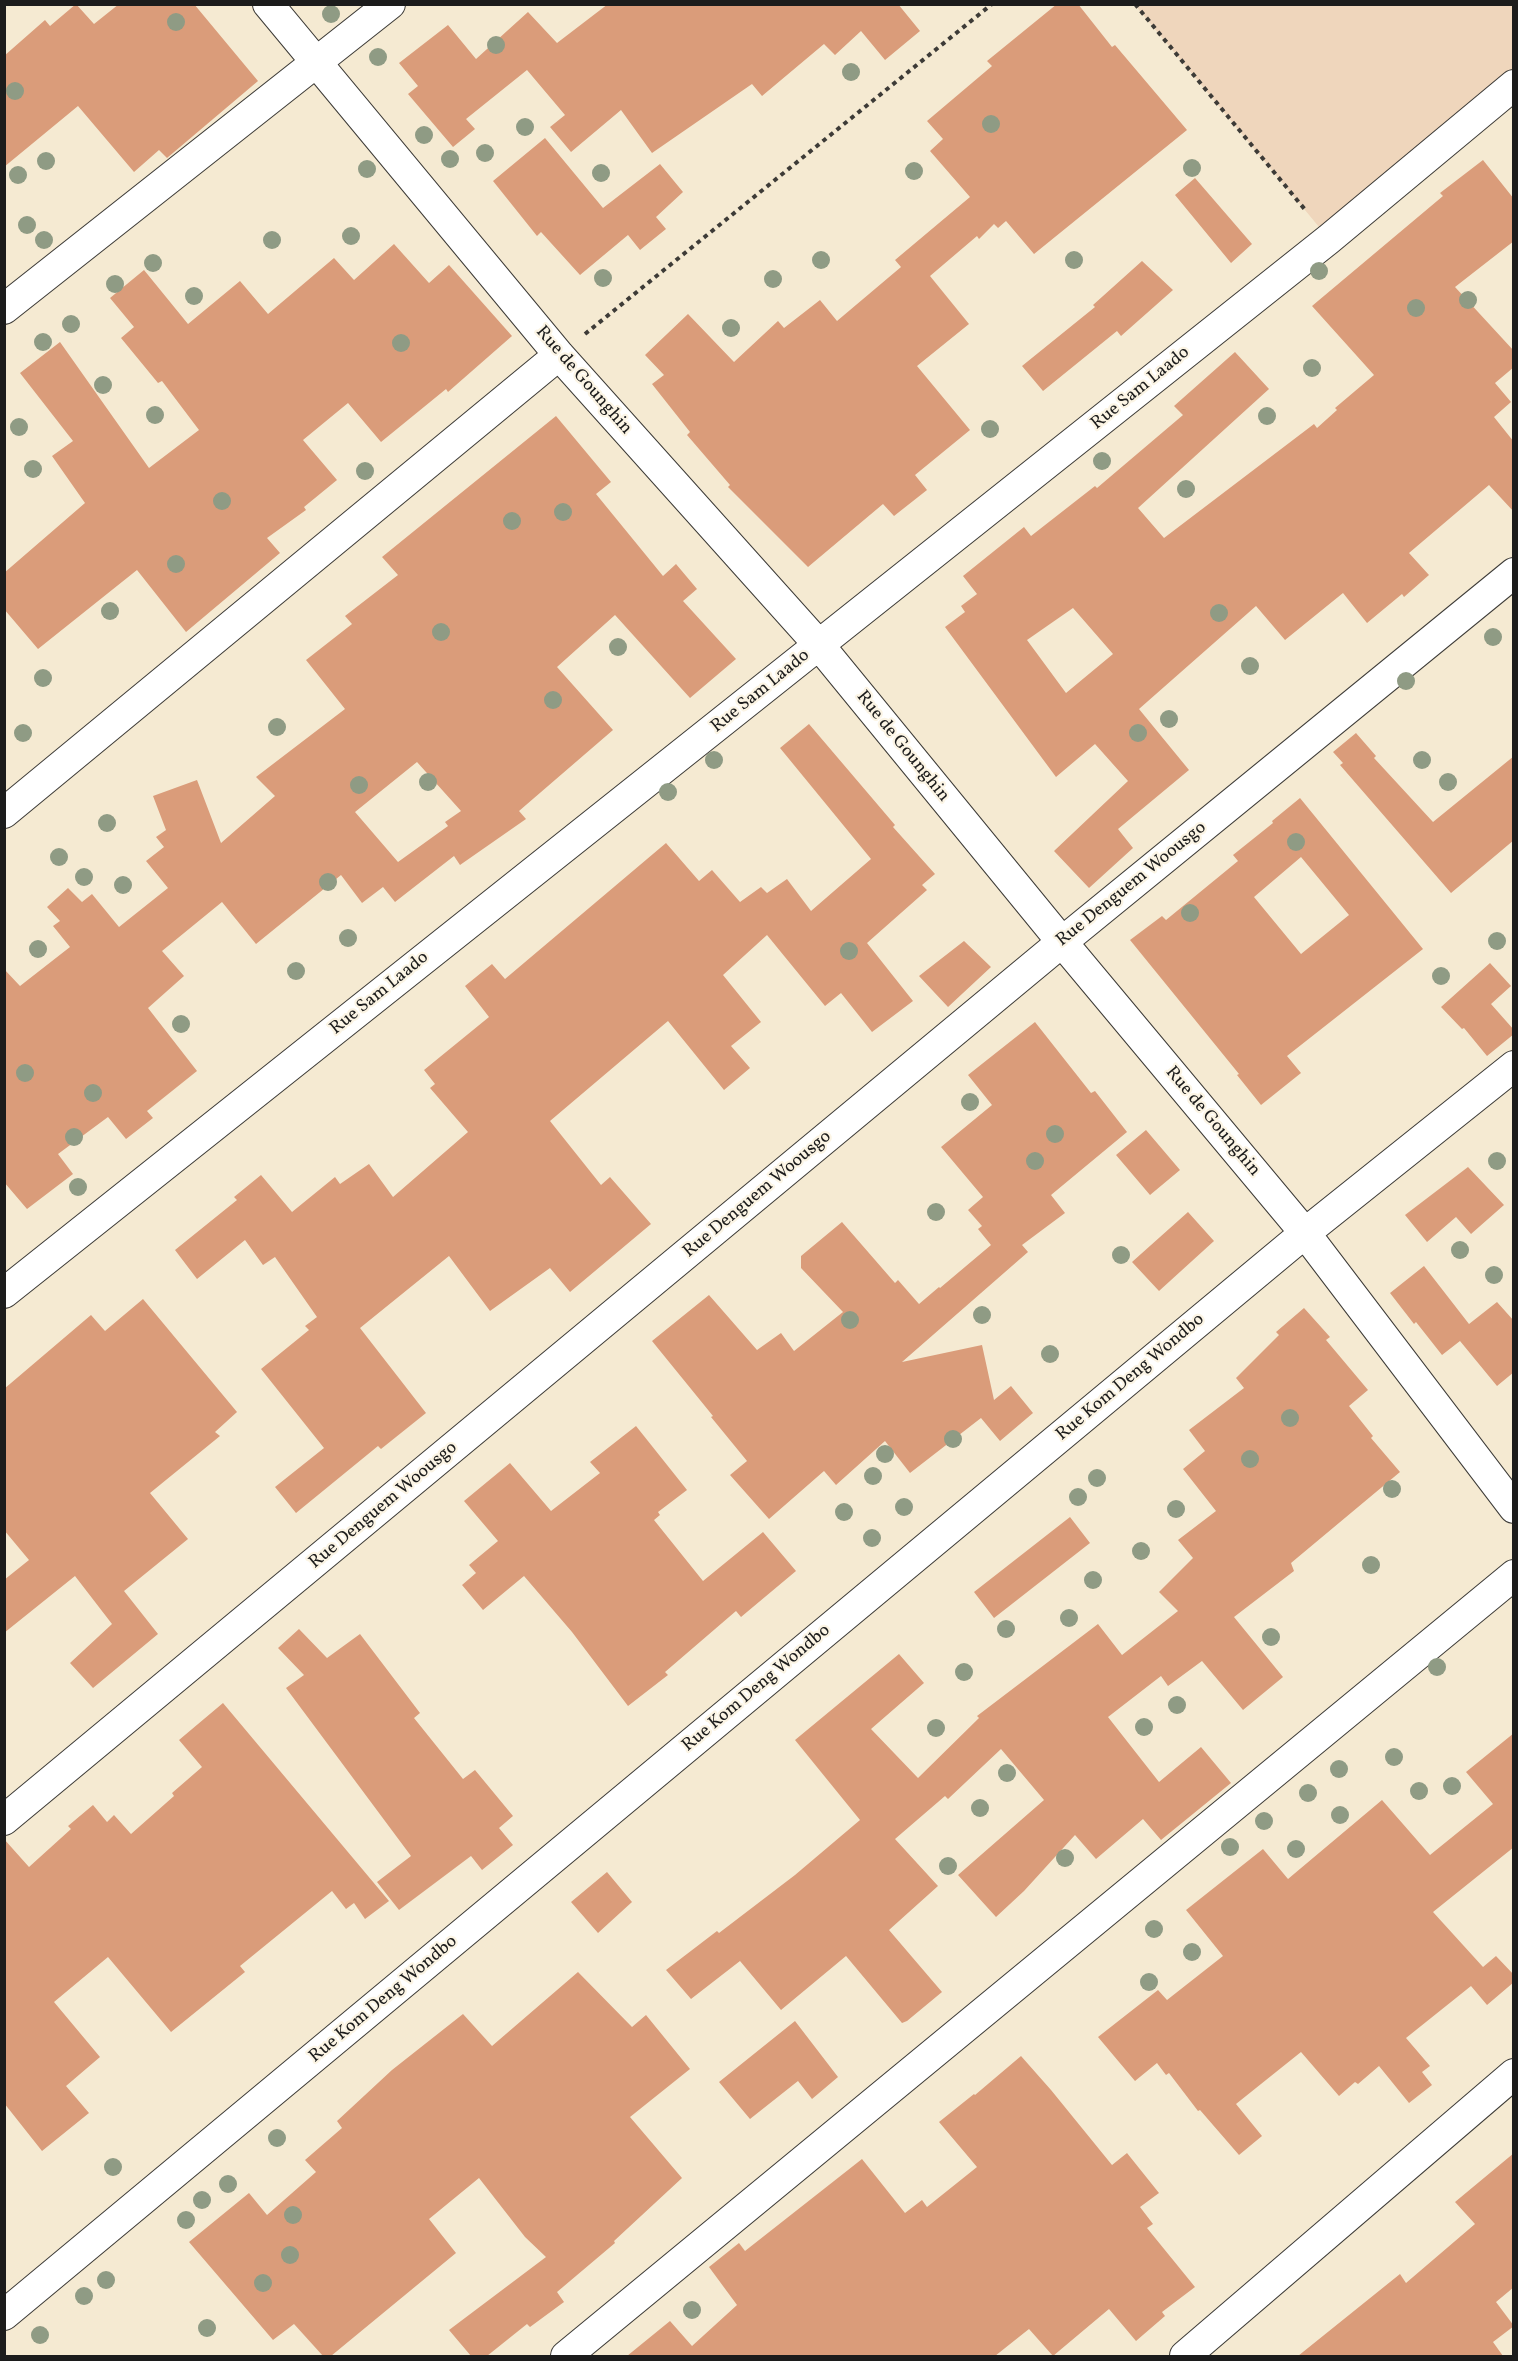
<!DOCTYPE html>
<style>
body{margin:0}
#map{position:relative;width:1518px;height:2361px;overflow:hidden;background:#f5ead2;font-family:Vollkorn,serif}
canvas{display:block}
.frame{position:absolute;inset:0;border:6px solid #1c1c1c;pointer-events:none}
</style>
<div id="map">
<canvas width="1518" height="2361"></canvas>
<div class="frame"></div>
</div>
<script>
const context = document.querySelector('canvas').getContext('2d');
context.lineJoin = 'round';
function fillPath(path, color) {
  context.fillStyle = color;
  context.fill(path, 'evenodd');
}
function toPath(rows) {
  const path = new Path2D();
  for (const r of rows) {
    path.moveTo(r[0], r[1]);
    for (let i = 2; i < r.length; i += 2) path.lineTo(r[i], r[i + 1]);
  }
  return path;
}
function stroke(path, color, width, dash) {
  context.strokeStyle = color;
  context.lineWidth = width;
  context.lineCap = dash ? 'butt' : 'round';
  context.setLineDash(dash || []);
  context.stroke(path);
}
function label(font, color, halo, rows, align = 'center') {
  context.font = font + ' Vollkorn,serif';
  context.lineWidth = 4.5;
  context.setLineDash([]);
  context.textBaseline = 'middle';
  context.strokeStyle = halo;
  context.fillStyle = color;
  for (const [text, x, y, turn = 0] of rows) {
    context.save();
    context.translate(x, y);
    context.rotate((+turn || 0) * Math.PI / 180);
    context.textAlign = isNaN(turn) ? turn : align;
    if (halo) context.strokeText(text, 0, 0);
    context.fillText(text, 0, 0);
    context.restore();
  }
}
fillPath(toPath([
 [1135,5,1513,5,1513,85,1329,239]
]), '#efd6bc');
fillPath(toPath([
 [76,4,94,24,119,4,194,4,258,81,167,158,159,150,134,172,78,106,4,167,4,56,45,20,50,26],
 [608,4,898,4,920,31,885,60,861,31,835,55,824,44,762,96,752,84,652,153,621,110,571,152,550,127,565,115,527,70,466,119,475,129,453,147,408,94,418,86,399,63,448,25,476,59,528,12,557,43],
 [1057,4,1078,4,1112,47,1115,45,1187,130,1034,254,1006,221,998,228,994,224,979,239,977,236,930,276,969,324,917,366,970,430,915,475,927,490,894,516,883,504,808,567,728,487,730,485,687,435,690,432,652,384,664,375,645,355,688,314,734,362,778,321,784,328,820,300,837,321,901,267,895,260,970,197,930,151,943,139,927,121,992,66,987,61],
 [545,138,603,208,660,164,683,192,656,217,666,229,640,250,628,235,580,275,541,232,537,236,493,181],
 [1483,160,1514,199,1514,241,1455,287,1514,351,1514,367,1495,383,1511,402,1494,417,1514,442,1514,512,1489,485,1409,553,1429,575,1404,597,1402,594,1367,623,1343,593,1285,640,1256,606,1139,709,1189,770,1118,829,1133,848,1089,888,1054,851,1128,781,1095,744,1056,777,945,627,965,612,961,606,977,594,963,576,1024,527,1031,536,1095,486,1097,488,1183,415,1174,406,1235,352,1269,389,1138,508,1164,538,1314,424,1317,428,1337,410,1335,408,1374,375,1312,306,1443,196,1440,193],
 [1073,608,1113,654,1066,693,1027,640],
 [1195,178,1252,244,1231,263,1175,195],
 [394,244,429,283,449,265,512,336,448,392,446,389,381,442,348,403,303,440,337,480,304,507,306,510,267,538,280,553,186,632,137,570,38,649,4,609,4,573,85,503,52,456,73,441,20,373,60,342,149,468,199,430,162,381,158,383,121,338,134,327,110,298,144,270,188,324,240,281,268,314,334,258,354,280],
 [1142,261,1173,290,1121,336,1117,331,1043,391,1022,366,1095,307,1093,305],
 [556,416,611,482,596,494,663,576,676,564,697,589,683,601,736,659,690,698,615,615,557,667,613,730,519,811,526,819,460,865,454,856,395,902,383,887,362,903,341,875,256,944,222,902,162,951,184,976,148,1008,197,1071,147,1111,153,1118,126,1139,108,1117,58,1154,73,1174,27,1209,4,1182,4,969,20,986,70,947,53,926,60,921,47,907,68,888,82,902,92,894,119,927,168,888,146,861,164,847,156,837,166,830,153,796,197,780,221,843,275,796,256,777,345,709,306,660,352,624,345,616,398,575,382,557],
 [417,762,461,811,445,822,448,826,398,862,355,812],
 [809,724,895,825,893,827,935,874,922,885,927,890,867,943,913,1001,872,1032,841,993,825,1006,767,935,723,975,761,1022,731,1046,750,1068,724,1090,668,1021,550,1121,601,1185,610,1177,651,1224,570,1292,550,1268,490,1311,449,1256,360,1328,426,1413,381,1449,378,1446,296,1513,275,1487,324,1448,261,1369,309,1330,305,1326,317,1317,275,1257,263,1265,245,1240,197,1279,175,1250,237,1200,234,1197,261,1175,292,1212,335,1177,340,1184,369,1164,393,1197,468,1132,430,1088,435,1084,424,1070,489,1017,465,986,492,964,505,979,666,843,699,881,712,870,740,902,761,887,767,893,787,879,811,911,871,859,780,748],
 [1356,733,1376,756,1374,758,1433,822,1514,756,1514,840,1451,893,1340,765,1343,763,1333,752],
 [1300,798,1423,949,1287,1056,1301,1073,1261,1105,1237,1075,1239,1074,1130,940,1162,916,1166,920,1238,861,1233,855,1273,823,1272,821],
 [1301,857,1349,915,1301,954,1254,897],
 [964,941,991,967,948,1007,919,976],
 [1490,963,1511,986,1491,1004,1514,1030,1514,1034,1487,1056,1464,1028,1462,1029,1441,1007],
 [1035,1022,1091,1093,1095,1091,1127,1132,1051,1195,1065,1213,1022,1245,1028,1252,902,1362,982,1345,994,1400,1011,1386,1033,1413,1000,1441,981,1418,910,1473,885,1441,836,1485,824,1471,769,1519,730,1475,747,1461,711,1417,713,1416,652,1341,709,1295,757,1350,781,1333,794,1351,843,1312,801,1268,801,1256,842,1222,895,1283,898,1280,919,1304,939,1287,940,1288,991,1245,978,1229,982,1226,968,1210,983,1197,941,1147,992,1105,968,1075],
 [1146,1130,1180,1170,1150,1195,1116,1155],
 [1468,1167,1504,1205,1471,1234,1456,1217,1427,1242,1405,1215],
 [1188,1212,1214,1241,1159,1291,1132,1262],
 [1424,1266,1469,1324,1497,1302,1514,1321,1514,1372,1497,1386,1460,1341,1442,1355,1416,1322,1414,1324,1390,1293],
 [143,1299,237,1412,215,1432,220,1436,150,1493,188,1539,124,1591,158,1634,93,1688,70,1663,112,1624,75,1576,4,1633,4,1580,29,1560,4,1530,4,1389,91,1315,105,1331],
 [1304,1308,1330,1337,1326,1340,1368,1390,1349,1406,1373,1436,1371,1438,1400,1472,1291,1563,1294,1571,1234,1617,1283,1677,1243,1710,1202,1661,1168,1686,1161,1676,1108,1717,1159,1782,1201,1747,1231,1783,1161,1840,1143,1819,1096,1859,1075,1835,1024,1891,996,1917,958,1875,1044,1800,1001,1749,948,1799,945,1796,895,1839,938,1886,889,1930,942,1992,907,2021,902,2023,846,1956,781,2010,740,1961,691,1999,666,1970,717,1931,719,1933,795,1875,860,1820,795,1740,899,1654,924,1683,871,1729,918,1778,979,1718,977,1716,1098,1624,1122,1655,1178,1611,1159,1592,1193,1558,1178,1540,1216,1511,1183,1469,1205,1451,1189,1430,1244,1388,1236,1378,1279,1335,1276,1332],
 [636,1426,687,1490,658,1512,660,1515,654,1520,703,1581,763,1532,796,1571,741,1617,736,1611,665,1672,668,1675,628,1706,572,1632,524,1576,483,1610,462,1585,476,1573,469,1565,498,1541,464,1501,510,1463,551,1511,600,1473,590,1462],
 [1070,1517,1090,1543,994,1618,974,1592],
 [299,1629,327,1658,360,1634,420,1713,414,1718,463,1779,475,1770,513,1816,499,1828,513,1845,482,1870,471,1856,399,1910,377,1882,411,1856,286,1688,304,1675,278,1648],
 [223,1703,389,1901,365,1919,354,1903,346,1909,332,1891,240,1966,245,1972,171,2032,108,1957,54,2002,100,2057,66,2086,89,2113,42,2151,4,2103,4,1839,29,1867,71,1829,68,1826,93,1805,107,1822,114,1815,131,1834,174,1796,172,1793,202,1767,179,1740],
 [1514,1733,1514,1847,1433,1912,1483,1967,1496,1956,1514,1975,1514,1982,1487,2005,1471,1986,1406,2038,1430,2066,1422,2072,1432,2085,1409,2103,1379,2066,1358,2084,1355,2082,1339,2096,1301,2052,1236,2104,1262,2136,1239,2155,1200,2110,1198,2111,1169,2073,1166,2075,1157,2063,1135,2081,1098,2037,1158,1990,1167,2000,1223,1956,1186,1910,1263,1849,1288,1879,1382,1800,1430,1855,1493,1804,1466,1772],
 [607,1872,632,1902,598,1933,571,1902],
 [578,1972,632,2027,646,2015,690,2069,630,2117,682,2178,614,2241,615,2243,557,2292,564,2302,530,2327,527,2324,487,2356,471,2356,449,2330,546,2257,525,2237,479,2178,429,2219,456,2253,331,2356,323,2356,294,2324,273,2340,189,2242,249,2193,267,2215,316,2172,305,2160,342,2128,337,2121,392,2070,463,2014,492,2046],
 [795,2021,838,2077,812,2099,798,2081,750,2119,719,2082],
 [1021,2056,1051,2090,1112,2165,1127,2153,1159,2193,1140,2207,1153,2224,1147,2228,1195,2287,1162,2312,1165,2316,1136,2341,1109,2309,1053,2356,1029,2329,995,2356,627,2356,670,2321,692,2346,737,2305,709,2267,739,2243,745,2251,862,2159,905,2213,922,2200,927,2207,977,2167,939,2122,974,2094,975,2095],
 [1514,2153,1514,2287,1496,2302,1514,2326,1493,2342,1503,2356,1298,2356,1400,2274,1406,2283,1475,2224,1455,2202]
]), '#da9c7a');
const street = toPath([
 [268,4,559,355,819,645,1062,942,1305,1233,1514,1508],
 [4,309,390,4],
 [4,813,559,355],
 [4,1293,1329,239,1514,85],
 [4,1820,1062,942,1514,573],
 [4,2315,1305,1233,1514,1066],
 [566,2356,1514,1575],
 [1185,2356,1514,2074]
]);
stroke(street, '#3d3b37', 32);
stroke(toPath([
 [1135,4,1307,212],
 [585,334,992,4]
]), '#3d3b37', 4, [4.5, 4.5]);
stroke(street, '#fff', 30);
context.fillStyle = '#8f9b84';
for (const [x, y] of [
 [331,14],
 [176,22],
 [496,45],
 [378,57],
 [851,72],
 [15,91],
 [991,124],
 [525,127],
 [424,135],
 [485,153],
 [450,159],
 [46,161],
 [1192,168],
 [367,169],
 [914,171],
 [601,173],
 [18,175],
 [27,225],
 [351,236],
 [44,240],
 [272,240],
 [821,260],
 [1074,260],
 [153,263],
 [1319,271],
 [603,278],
 [773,279],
 [115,284],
 [194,296],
 [1468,300],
 [1416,308],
 [71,324],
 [731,328],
 [43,342],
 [401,343],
 [1312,368],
 [103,385],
 [155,415],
 [1267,416],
 [19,427],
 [990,429],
 [1102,461],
 [33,469],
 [365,471],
 [1186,489],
 [222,501],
 [563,512],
 [512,521],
 [176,564],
 [110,611],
 [1219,613],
 [441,632],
 [1493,637],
 [618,647],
 [1250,666],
 [43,678],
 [1406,681],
 [553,700],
 [1169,719],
 [277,727],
 [23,733],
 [1138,733],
 [714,760],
 [1422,760],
 [428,782],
 [1448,782],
 [359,785],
 [668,792],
 [107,823],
 [1296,842],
 [59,857],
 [84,877],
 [328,882],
 [123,885],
 [1190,913],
 [348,938],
 [1497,941],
 [38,949],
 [849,951],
 [296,971],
 [1441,976],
 [181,1024],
 [25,1073],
 [93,1093],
 [970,1102],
 [1055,1134],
 [74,1137],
 [1035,1161],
 [1497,1161],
 [78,1187],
 [936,1212],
 [1460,1250],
 [1121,1255],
 [1494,1275],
 [982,1315],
 [850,1320],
 [1050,1354],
 [1290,1418],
 [953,1439],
 [885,1454],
 [1250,1459],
 [873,1476],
 [1097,1478],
 [1392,1489],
 [1078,1497],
 [904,1507],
 [1176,1509],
 [844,1512],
 [872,1538],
 [1141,1551],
 [1371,1565],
 [1093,1580],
 [1069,1618],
 [1006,1629],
 [1271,1637],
 [1437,1667],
 [964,1672],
 [1177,1705],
 [1144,1727],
 [936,1728],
 [1394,1757],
 [1339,1769],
 [1007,1773],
 [1452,1786],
 [1419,1791],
 [1308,1793],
 [980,1808],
 [1340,1815],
 [1264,1821],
 [1230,1847],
 [1296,1849],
 [1065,1858],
 [948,1866],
 [1154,1929],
 [1192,1952],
 [1149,1982],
 [277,2138],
 [113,2167],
 [228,2184],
 [202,2200],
 [293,2215],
 [186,2220],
 [290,2255],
 [106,2280],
 [263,2283],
 [84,2296],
 [692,2310],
 [207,2328],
 [40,2335]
]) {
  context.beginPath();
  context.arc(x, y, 9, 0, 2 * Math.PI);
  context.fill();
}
label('18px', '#1c1c1c', '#fcf5e5', [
 ["Rue de Gounghin",583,381,49],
 ["Rue Sam Laado",1141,389,-39],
 ["Rue Sam Laado",761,692,-39],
 ["Rue de Gounghin",902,747,51],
 ["Rue Denguem Woousgo",1132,885,-39],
 ["Rue Sam Laado",380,994,-39],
 ["Rue de Gounghin",1212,1122,50],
 ["Rue Denguem Woousgo",758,1195,-40],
 ["Rue Kom Deng Wondbo",1131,1378,-40],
 ["Rue Denguem Woousgo",384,1506,-40],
 ["Rue Kom Deng Wondbo",757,1689,-40],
 ["Rue Kom Deng Wondbo",384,2000,-40]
]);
</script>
